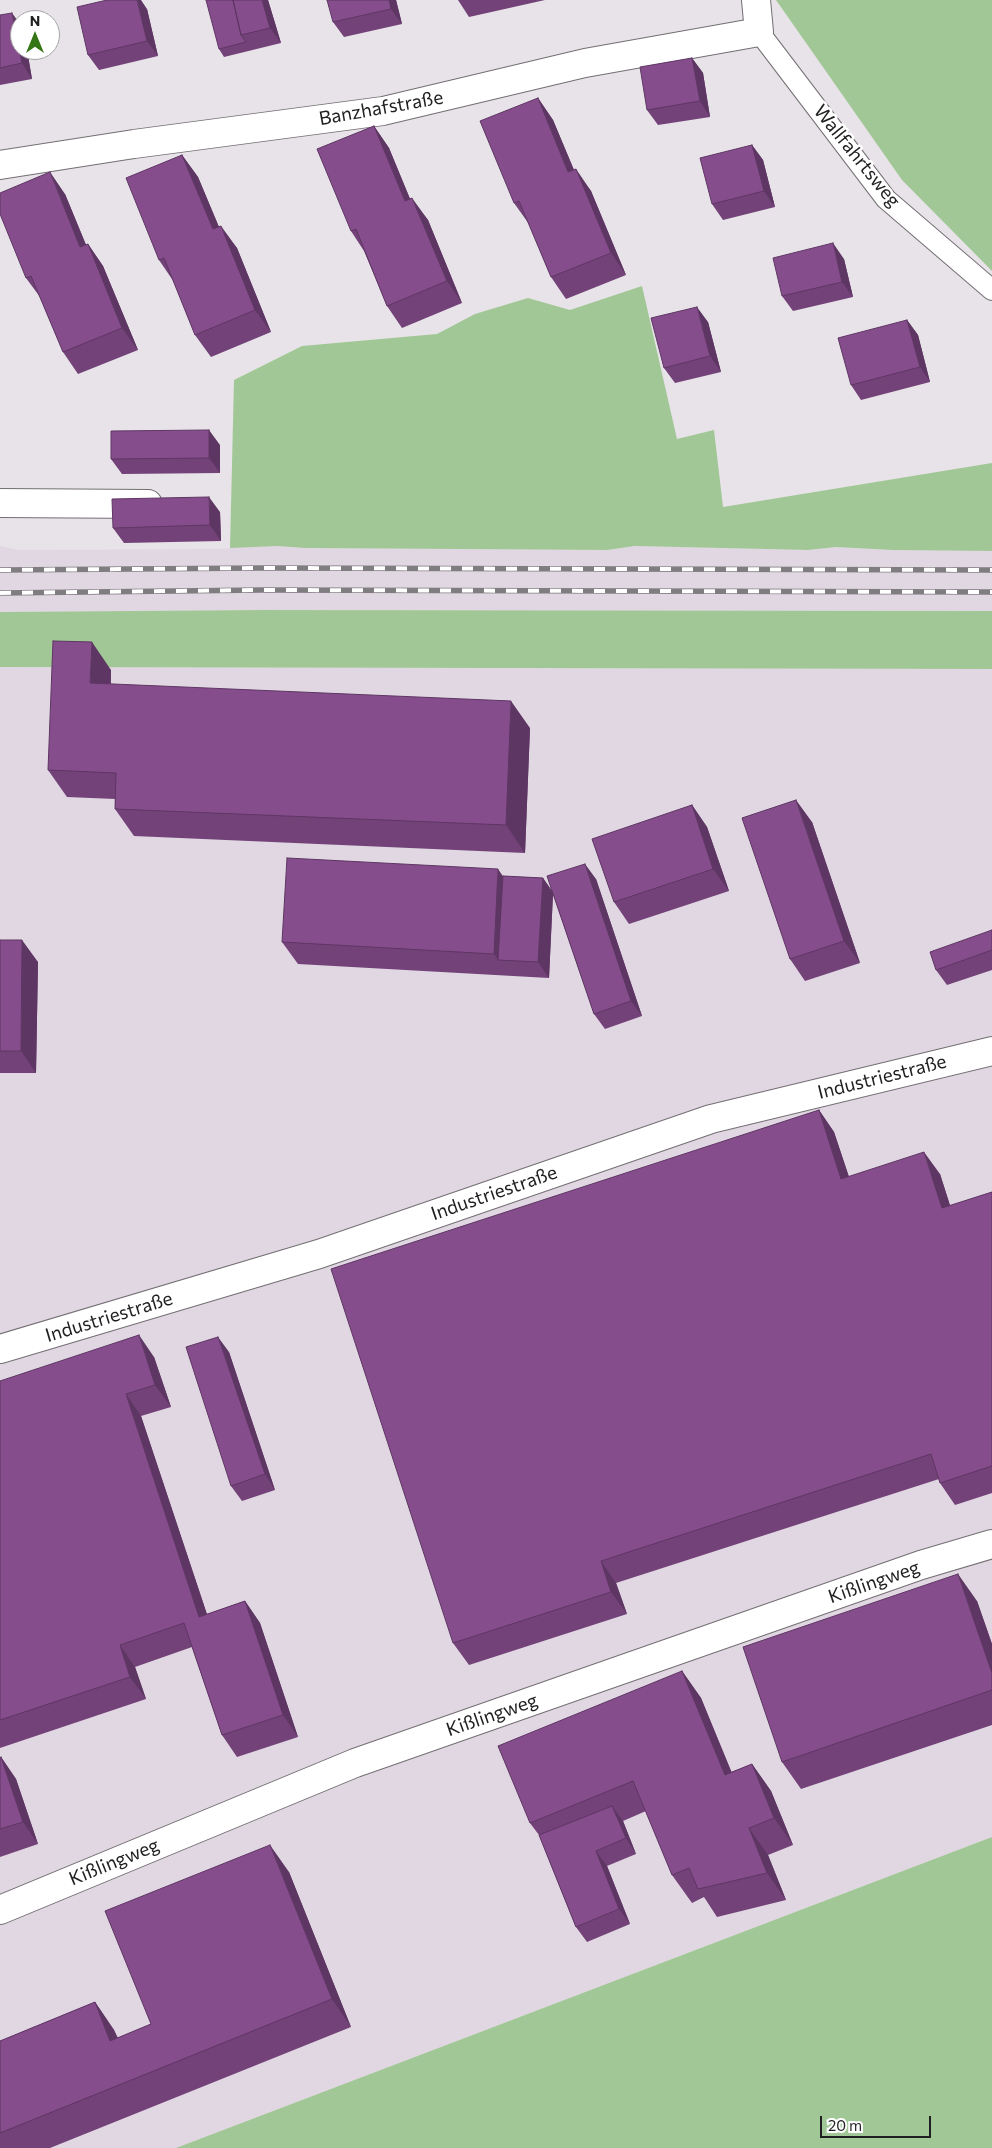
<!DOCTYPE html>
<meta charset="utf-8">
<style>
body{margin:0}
#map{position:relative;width:992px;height:2148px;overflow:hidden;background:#e7e3e8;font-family:Commissioner,sans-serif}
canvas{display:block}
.north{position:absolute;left:10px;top:10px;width:50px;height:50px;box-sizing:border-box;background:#fff;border:1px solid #a5a5a6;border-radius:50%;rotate:0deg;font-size:14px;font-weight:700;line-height:20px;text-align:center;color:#1f1e20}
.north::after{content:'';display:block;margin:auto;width:18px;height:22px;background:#347614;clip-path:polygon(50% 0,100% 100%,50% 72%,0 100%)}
.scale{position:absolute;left:820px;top:2116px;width:111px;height:22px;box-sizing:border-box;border:2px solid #1f1e20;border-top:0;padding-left:6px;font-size:15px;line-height:18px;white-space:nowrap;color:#1f1e20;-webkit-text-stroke:4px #fff;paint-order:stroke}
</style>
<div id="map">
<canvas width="992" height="2148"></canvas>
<div class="north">N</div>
<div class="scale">20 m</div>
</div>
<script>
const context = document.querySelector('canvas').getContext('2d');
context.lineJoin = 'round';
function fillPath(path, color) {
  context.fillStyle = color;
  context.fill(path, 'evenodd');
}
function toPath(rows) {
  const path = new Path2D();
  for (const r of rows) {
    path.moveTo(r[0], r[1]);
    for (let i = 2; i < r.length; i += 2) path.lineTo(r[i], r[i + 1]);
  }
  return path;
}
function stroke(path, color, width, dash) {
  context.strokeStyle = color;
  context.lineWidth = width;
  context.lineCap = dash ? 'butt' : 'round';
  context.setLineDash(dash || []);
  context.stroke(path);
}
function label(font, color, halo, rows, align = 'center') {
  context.font = font + ' Commissioner,sans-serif';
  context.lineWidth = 5;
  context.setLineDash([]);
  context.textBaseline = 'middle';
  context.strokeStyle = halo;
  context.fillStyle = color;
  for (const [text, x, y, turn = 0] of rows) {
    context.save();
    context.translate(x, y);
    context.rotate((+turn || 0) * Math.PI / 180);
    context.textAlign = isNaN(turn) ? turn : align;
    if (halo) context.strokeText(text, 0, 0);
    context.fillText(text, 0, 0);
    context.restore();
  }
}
fillPath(toPath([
 [0,546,19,550,222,549,249,546,277,546,305,548,607,550,635,546,808,550,836,547,892,550,992,551,992,611,263,610,0,612],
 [0,667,992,669,992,1837,176,2148,0,2148]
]), '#e1d7e2');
fillPath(toPath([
 [776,0,992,0,992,271,902,180],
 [642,286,677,439,714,430,723,507,992,463,992,551,892,550,836,547,808,550,635,546,607,550,305,548,277,546,230,548,234,380,302,346,437,334,475,314,528,298,570,310],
 [263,610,992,611,992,669,0,667,0,612],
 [992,1837,992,2148,176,2148,462,2039]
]), '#a2c796');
const service = toPath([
 [759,32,886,199,992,290]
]);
const minor = toPath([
 [0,165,134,144,383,111,585,63,759,32,756,0],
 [0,503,148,504],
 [0,1910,355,1763,921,1565,992,1544]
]);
const tertiary = toPath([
 [0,1349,319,1254,711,1119,992,1051]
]);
stroke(service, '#736f73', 22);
stroke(minor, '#736f73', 30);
stroke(tertiary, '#736f73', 30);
stroke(service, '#fff', 20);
stroke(minor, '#fff', 28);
stroke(tertiary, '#fff', 28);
const rail = toPath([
 [0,570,263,568,992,570],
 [0,593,263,590,992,592]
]);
stroke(rail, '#807d81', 5.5);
stroke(rail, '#fff', 4, [11]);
fillPath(toPath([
 [268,0,281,43,224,57,219,49],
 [396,0,402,24,344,37,333,22],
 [458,0,545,0,469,17],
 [147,9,158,56,99,70,88,55],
 [0,15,20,50,27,50,32,79,0,85],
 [692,58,703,73,710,117,658,125,647,110],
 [538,98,553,120,574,170,591,191,626,275,566,299,551,277,529,224,514,203],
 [374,126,389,148,410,199,428,220,462,303,402,328,387,306,364,251,351,231],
 [752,145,763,160,775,207,723,220,712,204],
 [182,155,198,177,219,227,237,248,271,332,211,357,195,335,174,282,159,260],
 [65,194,86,245,88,244,103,266,138,350,78,374,63,352,40,297,26,278],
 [844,259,853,297,793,311,782,296],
 [907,320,918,335,930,382,861,400,851,385],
 [708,322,721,372,675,383,664,368],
 [220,445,220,473,122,474,111,459],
 [220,512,221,541,124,543,113,528],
 [111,670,111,684,530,728,525,853,134,836,115,809,115,799,67,797,48,770],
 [692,805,707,827,729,891,629,924,614,902],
 [812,822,860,963,805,981,790,959],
 [503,876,543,878,553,892,596,879,642,1016,605,1029,594,1014,553,894,549,978,298,964,282,942],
 [992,930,992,970,947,985,936,970],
 [0,940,38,962,36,1073,0,1073],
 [819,1110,834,1132,849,1177,940,1174,950,1206,992,1192,992,1493,955,1505,940,1483,939,1479,616,1583,627,1614,469,1665,453,1643],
 [229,1352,275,1490,242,1501,231,1486],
 [154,1357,171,1407,141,1416,207,1614,245,1601,260,1623,298,1737,237,1757,222,1735,192,1647,135,1667,146,1699,0,1748,0,1381],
 [977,1601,992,1644,992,1725,801,1789,782,1762],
 [682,1671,701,1698,731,1772,752,1764,771,1791,793,1845,768,1855,786,1900,717,1917,704,1897,692,1903,672,1875,646,1811,623,1821,636,1854,607,1866,630,1924,587,1942,576,1927,539,1835,530,1823],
 [1,1757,16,1779,38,1844,0,1857,0,1758],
 [289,1872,351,2027,50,2148,0,2148,0,2041,95,2002,114,2030,118,2038,151,2024]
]), '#734279');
fillPath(toPath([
 [137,0,141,0,147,9,158,56,147,41],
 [262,0,268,0,281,43,270,28],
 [389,0,396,0,402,24,391,9],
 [12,13,20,24,20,50,27,50,32,79,22,63],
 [692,58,703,73,710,117,700,101],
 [538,98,553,120,584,194,568,172],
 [374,126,389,148,420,223,405,201],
 [752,145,763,160,775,207,764,191],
 [182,155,198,177,229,251,213,229],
 [576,169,591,191,626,275,611,253],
 [50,172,65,194,96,269,80,247],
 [412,198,428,220,462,303,447,281],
 [221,226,237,248,271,332,255,310],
 [833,243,844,259,853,297,842,282],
 [88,244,103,266,138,350,122,328],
 [697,307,708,322,721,372,710,356],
 [907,320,918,335,930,382,920,367],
 [209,430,220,445,220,473,209,458],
 [209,497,220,512,221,541,210,525],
 [92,642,111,670,109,710,90,683],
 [511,701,530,728,525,853,506,825],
 [796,800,812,822,860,963,844,941],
 [692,805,707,827,729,891,713,869],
 [585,864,596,879,642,1016,631,1001],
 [498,869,513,891,498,960,494,954],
 [543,878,553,893,549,978,538,962],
 [22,940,38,962,36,1073,21,1051],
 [819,1110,834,1132,857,1201,841,1179],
 [924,1152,940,1174,958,1230,942,1208],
 [139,1335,154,1357,171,1407,155,1385],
 [218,1337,229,1352,275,1490,265,1474],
 [126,1394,141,1416,215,1639,199,1617],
 [601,1561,616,1583,627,1614,611,1592],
 [958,1574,977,1601,992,1644,992,1673],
 [245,1601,260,1623,298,1737,283,1715],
 [120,1645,135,1667,146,1699,130,1677],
 [682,1671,701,1698,744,1802,725,1775],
 [1,1757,16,1779,38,1844,23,1822],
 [752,1764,771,1791,793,1845,774,1818],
 [612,1806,623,1821,636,1854,626,1838],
 [749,1828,768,1855,786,1900,767,1873],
 [270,1845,289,1872,351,2027,332,1999],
 [596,1851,607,1866,630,1924,619,1909],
 [95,2002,114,2030,130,2068,110,2041]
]), '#5e3663');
const building = toPath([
 [107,0,137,0,147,41,88,55,77,7,107,0],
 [206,0,233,0,241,35,246,42,219,49,206,0],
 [233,0,262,0,270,28,241,35,233,0],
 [327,0,389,0,391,9,333,22,327,0],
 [12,13,22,63,0,68,0,15,12,13],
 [692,58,700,101,647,110,640,67,692,58],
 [538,98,568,172,576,169,611,253,551,277,519,201,514,203,480,121,538,98],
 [374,126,405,201,412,198,447,281,387,306,356,229,351,231,317,149,374,126],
 [752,145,764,191,712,204,700,158,752,145],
 [182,155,213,229,221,226,255,310,195,335,164,258,159,260,126,178,182,155],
 [50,172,80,247,88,244,122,328,63,352,31,276,26,278,0,214,0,193,50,172],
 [833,243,842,282,782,296,773,258,833,243],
 [697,307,710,356,664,368,651,318,697,307],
 [907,320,920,367,851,385,838,338,907,320],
 [209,430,209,458,111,459,111,431,209,430],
 [209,497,210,525,113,528,112,499,209,497],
 [53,641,92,642,90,683,511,701,506,825,115,809,116,773,48,770,53,641],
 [796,800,844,941,790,959,742,818,796,800],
 [692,805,713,869,614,902,592,839,692,805],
 [287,858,498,869,494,954,282,942,287,858],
 [585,864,631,1001,594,1014,547,876,585,864],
 [503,876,543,878,538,962,498,960,503,876],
 [992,930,992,950,936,970,930,952,992,930],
 [0,940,22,940,21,1051,0,1051,0,940],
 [819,1110,841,1179,924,1152,942,1208,992,1192,992,1466,940,1483,931,1454,601,1561,611,1592,453,1643,331,1269,819,1110],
 [139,1335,155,1385,126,1394,199,1617,245,1601,283,1715,222,1735,184,1623,120,1645,130,1677,0,1720,0,1381,139,1335],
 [218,1337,265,1474,231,1486,186,1347,218,1337],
 [958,1574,992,1673,992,1690,782,1762,743,1647,958,1574],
 [682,1671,725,1775,752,1764,774,1818,749,1828,767,1873,698,1889,689,1868,672,1875,633,1781,530,1823,498,1746,682,1671],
 [1,1757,23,1822,0,1829,0,1758,1,1757],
 [612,1806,626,1838,596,1851,619,1909,576,1927,539,1835,612,1806],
 [270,1845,332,1999,0,2133,0,2041,95,2002,110,2041,151,2024,105,1911,270,1845]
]);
fillPath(building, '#864d8d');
stroke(building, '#5e3663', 1);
label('19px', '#1f1e20', '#fff', [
 ["Banzhafstraße",381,108,-10],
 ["Wallfahrtsweg",857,156,51],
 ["Industriestraße",882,1077,-14],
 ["Industriestraße",494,1193,-19],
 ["Industriestraße",109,1317,-17],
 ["Kißlingweg",874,1582,-19],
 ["Kißlingweg",492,1715,-19],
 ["Kißlingweg",114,1862,-22]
]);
</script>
